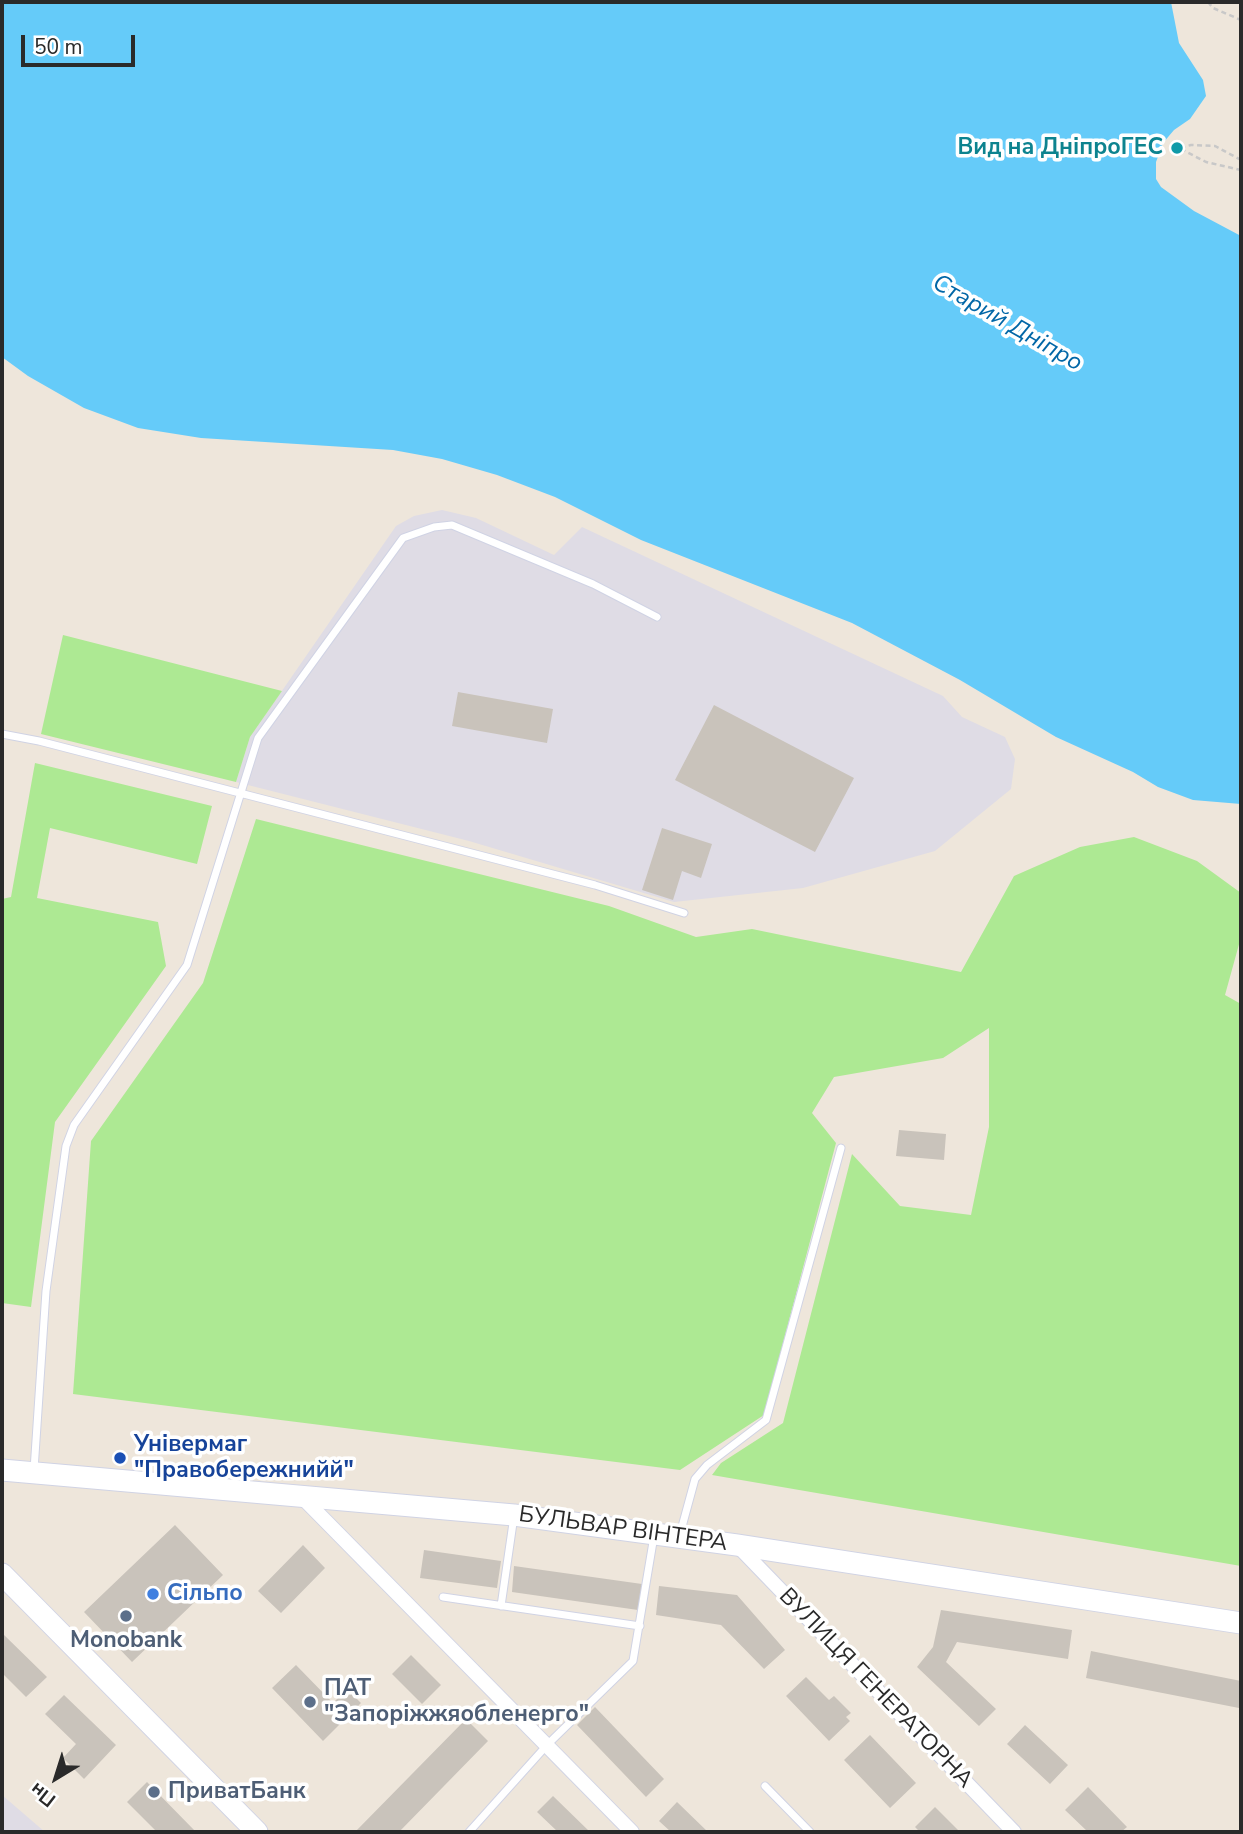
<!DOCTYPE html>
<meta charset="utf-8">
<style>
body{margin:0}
#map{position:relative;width:1243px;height:1834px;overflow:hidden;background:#eee6db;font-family:"Nunito Sans",sans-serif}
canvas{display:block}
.frame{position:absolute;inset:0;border:4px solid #2a2a2a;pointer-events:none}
.north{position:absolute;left:21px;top:1743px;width:70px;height:70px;-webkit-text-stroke:5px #fff;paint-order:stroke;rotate:218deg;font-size:19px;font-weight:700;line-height:28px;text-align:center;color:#2a2a2a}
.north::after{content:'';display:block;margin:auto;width:24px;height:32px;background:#2a2a2a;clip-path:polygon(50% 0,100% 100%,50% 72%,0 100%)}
.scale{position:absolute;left:21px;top:35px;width:114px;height:32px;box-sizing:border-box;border:4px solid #2a2a2a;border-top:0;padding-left:9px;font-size:21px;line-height:24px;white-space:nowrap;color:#2a2a2a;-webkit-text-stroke:5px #fff;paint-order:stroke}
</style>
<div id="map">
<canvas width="1243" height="1834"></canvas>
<div class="frame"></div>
<div class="north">Пн</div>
<div class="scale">50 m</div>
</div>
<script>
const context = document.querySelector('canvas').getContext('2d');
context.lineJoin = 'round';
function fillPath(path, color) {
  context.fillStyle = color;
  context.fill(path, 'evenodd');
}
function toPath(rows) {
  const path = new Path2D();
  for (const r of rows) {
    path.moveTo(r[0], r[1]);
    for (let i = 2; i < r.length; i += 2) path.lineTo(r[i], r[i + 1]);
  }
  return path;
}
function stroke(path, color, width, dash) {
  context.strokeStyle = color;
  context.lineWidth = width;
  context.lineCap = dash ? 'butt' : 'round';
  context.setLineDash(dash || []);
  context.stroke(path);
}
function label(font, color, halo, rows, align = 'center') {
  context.font = font + ' "Nunito Sans",sans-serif';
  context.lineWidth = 7;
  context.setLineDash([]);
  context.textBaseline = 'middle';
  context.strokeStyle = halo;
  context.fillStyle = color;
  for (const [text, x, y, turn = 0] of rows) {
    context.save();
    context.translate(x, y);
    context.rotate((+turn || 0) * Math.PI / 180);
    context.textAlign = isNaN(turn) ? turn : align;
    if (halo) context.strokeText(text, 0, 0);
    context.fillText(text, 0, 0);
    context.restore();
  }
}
fillPath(toPath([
 [442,510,476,518,554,555,582,527,943,696,962,717,1005,737,1015,759,1011,789,935,851,803,888,674,902,469,841,236,782,250,737,396,526,414,516],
 [2,1795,45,1832,2,1832]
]), '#dfdce5');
fillPath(toPath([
 [63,635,282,691,250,737,236,782,41,734],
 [35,763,212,806,197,864,50,828,37,898,158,922,166,966,55,1122,31,1307,2,1303,2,899,11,897],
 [256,819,609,906,696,937,752,929,961,972,1014,876,1080,847,1134,837,1197,861,1241,893,1241,937,1225,995,1241,1004,1241,1566,712,1475,721,1463,783,1423,852,1154,900,1206,971,1215,989,1127,989,1028,943,1058,834,1077,812,1113,836,1143,764,1415,680,1470,73,1394,91,1141,203,983]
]), '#ade993');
fillPath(toPath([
 [2,2,1171,2,1179,43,1203,80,1206,96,1190,119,1174,130,1163,143,1156,162,1156,179,1161,187,1194,211,1241,236,1241,804,1193,800,1158,787,1133,772,1056,737,960,680,852,623,641,540,555,497,497,475,442,459,393,450,201,438,138,428,84,408,28,376,2,357]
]), '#65cbf9');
fillPath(toPath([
 [458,692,553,709,547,743,452,726],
 [714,705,854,778,815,852,675,780],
 [662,828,712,844,701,878,682,871,673,900,642,890],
 [899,1130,946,1134,944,1160,896,1156],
 [175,1525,223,1575,132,1662,84,1612],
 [303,1545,325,1568,281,1613,258,1591],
 [424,1550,501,1561,497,1588,420,1578],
 [514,1566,642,1584,638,1610,512,1592],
 [659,1586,737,1595,785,1650,764,1669,721,1625,656,1615],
 [941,1610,1072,1630,1068,1659,957,1642,946,1662,996,1709,979,1726,917,1667,933,1647],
 [2,1633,47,1677,26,1697,2,1673],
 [1091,1651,1241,1681,1239,1708,1086,1678],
 [411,1655,441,1685,422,1704,392,1674],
 [296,1665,333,1703,347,1689,361,1703,323,1741,272,1688],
 [806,1677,829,1700,834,1696,851,1713,846,1717,850,1721,829,1741,786,1696],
 [64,1695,116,1745,84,1779,63,1758,76,1744,45,1714],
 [595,1707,664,1779,646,1797,577,1725],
 [466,1719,488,1741,399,1832,355,1832],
 [1025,1725,1068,1765,1050,1784,1007,1744],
 [870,1735,916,1783,890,1808,844,1760],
 [147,1782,196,1832,157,1832,127,1802],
 [1088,1787,1127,1827,1121,1832,1088,1832,1065,1810],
 [553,1796,590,1832,558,1832,537,1812],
 [677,1802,708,1832,671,1832,659,1821],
 [935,1807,960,1832,920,1832,915,1827]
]), '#c9c3bb');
const lane = toPath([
 [2,734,39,741,595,885,684,913],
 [34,1470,46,1291,66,1146,74,1125,187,965,258,738,403,538,434,527,452,525,593,584,657,617],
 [680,1534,695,1479,707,1465,766,1420,841,1148],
 [443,1597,640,1626],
 [501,1606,514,1516],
 [765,1786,810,1832],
 [469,1832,548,1744,633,1661,654,1536]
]);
const street = toPath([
 [299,1494,632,1832],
 [737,1545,1014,1832]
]);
const secondary = toPath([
 [2,1470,514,1515,737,1545,1241,1623],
 [2,1574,257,1832]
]);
stroke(lane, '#d0d3e4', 9);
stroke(street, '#d0d3e4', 16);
stroke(secondary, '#d0d3e4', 23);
stroke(toPath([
 [1208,2,1213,8,1241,20],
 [1241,160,1215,146,1191,145,1179,148,1206,162,1241,170]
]), '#c8c8c8', 2.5, [5, 3.5]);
stroke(lane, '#fff', 7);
stroke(street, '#fff', 14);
stroke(secondary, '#fff', 21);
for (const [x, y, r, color] of [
 [1177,148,7,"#0f9aa8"],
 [120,1458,7,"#1a4fb4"],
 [153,1594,7,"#3f7fe0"],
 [126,1616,7,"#5c6f8a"],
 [310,1702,7,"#5c6f8a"],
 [154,1792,7,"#5c6f8a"]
]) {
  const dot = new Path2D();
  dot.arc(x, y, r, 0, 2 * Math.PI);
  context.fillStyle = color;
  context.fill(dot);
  stroke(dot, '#fff', 2.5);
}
label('bold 23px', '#0d838f', '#fff', [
 ["Вид на ДніпроГЕС",1163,148]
], 'right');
label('bold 23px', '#164399', '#fff', [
 ["Універмаг",134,1445],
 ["\"Правобережнийй\"",134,1471]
], 'left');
label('23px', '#2a2a2a', '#fff', [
 ["БУЛЬВАР ВІНТЕРА",623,1530,8],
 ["ВУЛИЦЯ ГЕНЕРАТОРНА",875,1689,46]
]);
label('bold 23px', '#366cbe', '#fff', [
 ["Сільпо",167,1594]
], 'left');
label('bold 23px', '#4e5e75', '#fff', [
 ["Monobank",126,1641,"center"],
 ["ПАТ",324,1689],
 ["\"Запоріжжяобленерго\"",324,1715],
 ["ПриватБанк",168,1792]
], 'left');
label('italic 24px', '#0267a7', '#fff', [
 ["Старий Дніпро",1007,324,30]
]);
</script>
